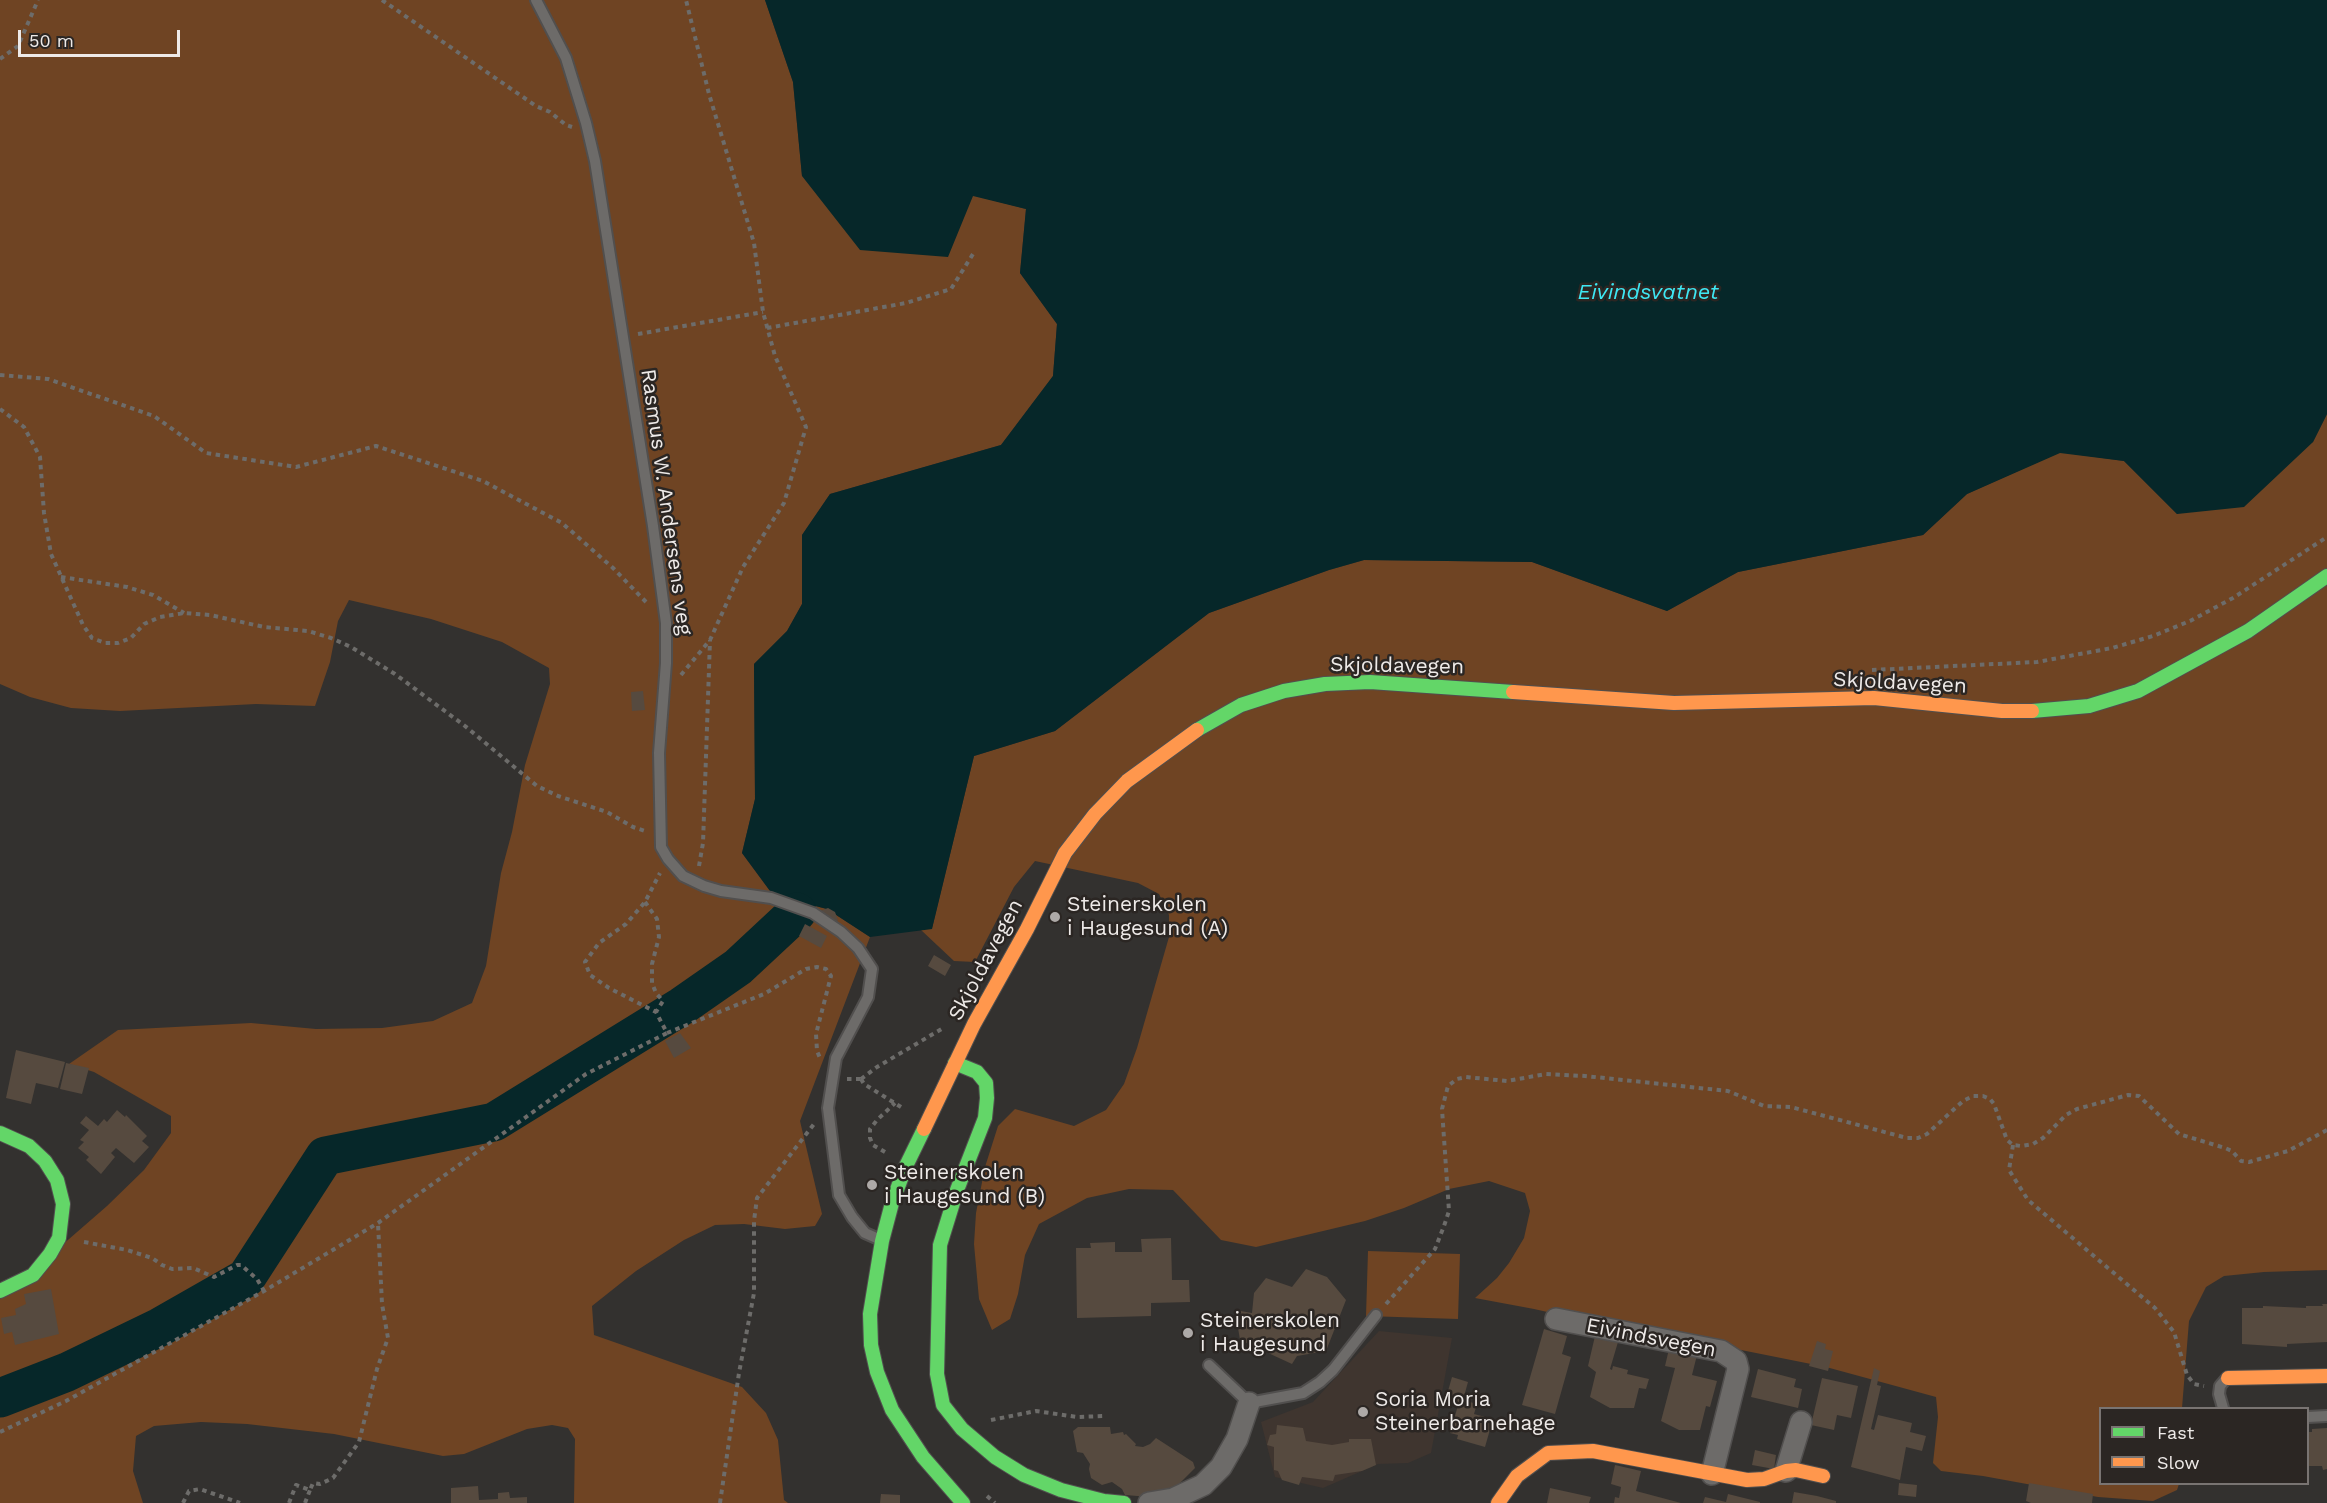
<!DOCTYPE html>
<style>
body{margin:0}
#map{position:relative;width:2327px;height:1503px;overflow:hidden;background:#33312f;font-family:"Work Sans",sans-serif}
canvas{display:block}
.legend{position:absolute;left:2099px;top:1407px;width:210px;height:78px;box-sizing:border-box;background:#2b2623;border:2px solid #797472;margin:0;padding:8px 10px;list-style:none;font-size:18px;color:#eeeae8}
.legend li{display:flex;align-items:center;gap:12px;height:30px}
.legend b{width:30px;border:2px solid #797472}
.scale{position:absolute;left:18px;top:30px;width:162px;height:27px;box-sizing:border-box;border:3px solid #eeeae8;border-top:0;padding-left:8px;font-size:18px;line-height:21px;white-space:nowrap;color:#eeeae8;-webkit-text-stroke:4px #2b2623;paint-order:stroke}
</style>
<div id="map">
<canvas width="2327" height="1503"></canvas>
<ul class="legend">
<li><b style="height:8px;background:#63d668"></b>Fast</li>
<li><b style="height:8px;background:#ff974d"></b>Slow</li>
</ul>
<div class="scale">50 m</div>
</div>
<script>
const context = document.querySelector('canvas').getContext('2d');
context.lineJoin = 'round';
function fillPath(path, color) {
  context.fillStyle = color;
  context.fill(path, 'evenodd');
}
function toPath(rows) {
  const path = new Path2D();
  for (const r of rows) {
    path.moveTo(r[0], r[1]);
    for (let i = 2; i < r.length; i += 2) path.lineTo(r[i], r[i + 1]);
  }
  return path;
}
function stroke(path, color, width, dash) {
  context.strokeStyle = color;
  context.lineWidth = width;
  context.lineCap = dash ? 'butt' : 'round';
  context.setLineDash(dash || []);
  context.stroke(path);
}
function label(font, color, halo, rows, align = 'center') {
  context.font = font + ' "Work Sans",sans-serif';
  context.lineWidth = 5;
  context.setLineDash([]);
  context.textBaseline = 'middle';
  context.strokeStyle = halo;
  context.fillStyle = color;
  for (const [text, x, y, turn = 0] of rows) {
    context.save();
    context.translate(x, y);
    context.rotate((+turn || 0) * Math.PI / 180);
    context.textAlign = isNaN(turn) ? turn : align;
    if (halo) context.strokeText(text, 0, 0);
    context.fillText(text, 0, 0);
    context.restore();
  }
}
fillPath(toPath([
 [1379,1331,1452,1338,1431,1453,1408,1463,1378,1464,1323,1488,1275,1477,1261,1422,1313,1402]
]), '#3f352f');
fillPath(toPath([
 [0,0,765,0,793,82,802,176,973,195,1026,209,1020,273,1057,324,1053,376,1001,445,830,494,802,535,802,604,787,631,754,664,755,799,742,853,773,895,827,909,870,937,800,1121,822,1214,815,1226,785,1229,744,1224,715,1225,684,1240,636,1271,592,1306,594,1335,742,1387,766,1413,778,1440,784,1500,788,1503,574,1503,575,1439,568,1428,552,1425,527,1429,464,1454,443,1456,334,1434,247,1424,201,1422,154,1426,136,1436,133,1471,143,1503,0,1503,0,1299,107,1206,144,1170,171,1133,171,1116,94,1072,69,1064,118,1030,251,1023,316,1029,382,1028,433,1021,472,1003,486,966,501,873,512,832,525,765,550,684,549,668,502,642,431,619,349,600,338,621,330,662,315,706,256,704,120,711,71,708,30,697,0,684],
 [2327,414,2327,1270,2264,1272,2224,1276,2206,1287,2189,1321,2182,1408,2100,1408,2100,1484,2179,1484,2177,1490,2153,1501,2098,1497,1983,1476,1941,1471,1933,1463,1938,1417,1936,1397,1826,1367,1741,1350,1695,1345,1534,1309,1475,1298,1497,1278,1509,1263,1524,1238,1530,1211,1525,1193,1489,1181,1449,1189,1404,1208,1365,1221,1256,1247,1221,1240,1173,1190,1129,1189,1087,1198,1039,1224,1025,1255,1018,1294,1010,1319,992,1330,979,1299,974,1244,976,1213,985,1167,998,1126,1015,1109,1074,1126,1106,1110,1124,1084,1137,1048,1169,937,1169,915,1159,894,1138,883,1035,861,1014,887,975,962,954,961,921,930,932,928,974,756,1055,731,1209,613,1329,570,1364,560,1532,562,1667,611,1738,572,1923,535,1967,494,2060,452,2124,461,2177,514,2313,442],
 [1368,1251,1460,1254,1458,1319,1366,1316]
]), '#6f4423');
fillPath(toPath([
 [765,0,2327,0,2327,414,2313,442,2244,507,2177,514,2124,461,2060,453,1967,494,1923,535,1738,572,1667,611,1532,562,1364,560,1329,570,1209,613,1055,731,974,756,932,929,870,937,827,909,773,895,742,853,755,799,754,664,787,631,802,604,802,535,830,494,1001,445,1053,376,1057,324,1020,273,1026,209,973,196,948,257,860,250,802,176,793,82]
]), '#062729');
stroke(toPath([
 [0,1398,67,1372,160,1327,246,1278,325,1156,494,1122,682,1006,738,967,797,912]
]), '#062729', 39);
fillPath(toPath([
 [643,691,645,710,632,711,631,692],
 [828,908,835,912,838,920,835,925,817,916,820,911],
 [805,924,827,936,821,948,799,936],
 [934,955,951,965,945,976,928,966],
 [680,1033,691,1048,674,1058,665,1041],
 [16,1050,65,1062,58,1088,36,1083,31,1104,6,1098],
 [66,1063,89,1068,82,1094,60,1089],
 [117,1110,125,1117,126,1115,147,1136,142,1141,149,1147,134,1163,116,1148,111,1153,115,1157,101,1174,86,1160,89,1157,78,1148,84,1142,80,1140,89,1130,80,1123,86,1116,98,1126,104,1119,107,1122],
 [1171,1238,1172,1280,1189,1280,1190,1302,1151,1303,1151,1316,1077,1318,1076,1248,1091,1248,1090,1243,1115,1242,1115,1252,1142,1252,1141,1239],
 [1306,1269,1327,1277,1346,1300,1326,1351,1297,1356,1292,1364,1240,1340,1235,1310,1252,1313,1254,1293,1266,1278,1292,1287],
 [51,1289,59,1334,15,1345,12,1332,4,1334,1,1318,16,1315,15,1309,26,1304,24,1294],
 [2322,1304,2327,1304,2327,1342,2287,1344,2287,1347,2242,1344,2242,1308,2263,1308,2263,1306,2306,1308,2306,1306,2323,1306],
 [1544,1329,1567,1336,1562,1354,1571,1357,1555,1414,1522,1405],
 [1595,1336,1618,1342,1610,1369,1612,1370,1613,1366,1628,1370,1627,1374,1649,1379,1646,1389,1639,1388,1634,1408,1610,1408,1590,1397,1596,1372,1588,1366],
 [1817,1341,1826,1344,1825,1349,1833,1351,1828,1371,1809,1366],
 [1669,1349,1697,1355,1692,1375,1717,1381,1710,1407,1706,1406,1700,1430,1679,1430,1661,1421,1675,1368,1665,1366],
 [1874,1368,1880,1371,1877,1385,1881,1386,1871,1429,1874,1430,1878,1415,1912,1423,1910,1432,1926,1436,1922,1451,1906,1447,1900,1480,1851,1467],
 [1758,1369,1796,1379,1794,1387,1802,1389,1798,1408,1751,1397],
 [1452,1377,1468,1382,1463,1400,1477,1404,1474,1414,1493,1419,1485,1447,1457,1439,1458,1435,1450,1433,1459,1402,1446,1398],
 [1822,1378,1858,1386,1851,1418,1837,1415,1834,1430,1811,1425],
 [1277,1425,1303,1428,1306,1441,1332,1445,1349,1442,1349,1439,1371,1439,1376,1465,1362,1471,1335,1475,1333,1481,1302,1477,1299,1485,1282,1480,1278,1471,1274,1470,1274,1447,1267,1445,1270,1435,1276,1434],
 [1078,1427,1110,1427,1111,1434,1123,1432,1124,1435,1126,1434,1136,1444,1135,1446,1143,1447,1150,1444,1156,1438,1193,1462,1195,1468,1177,1486,1150,1497,1125,1495,1122,1489,1112,1482,1102,1485,1091,1478,1089,1469,1090,1464,1083,1453,1077,1452,1073,1431],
 [2327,1428,2327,1469,2323,1470,2322,1466,2308,1466,2308,1432,2312,1432,2312,1429],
 [1755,1450,1776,1455,1774,1469,1752,1465],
 [1615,1465,1641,1471,1636,1491,1681,1503,1614,1503,1615,1497,1619,1498,1621,1487,1611,1484],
 [1899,1483,1917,1485,1916,1497,1898,1495],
 [2029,1483,2093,1494,2092,1503,2031,1503,2026,1501],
 [478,1486,479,1500,498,1499,498,1493,509,1492,510,1498,527,1497,527,1503,451,1503,451,1488],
 [1550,1488,1591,1497,1589,1503,1547,1503],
 [1794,1492,1817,1496,1836,1501,1836,1503,1792,1503],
 [881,1494,900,1495,900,1503,880,1503],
 [1728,1494,1760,1502,1760,1503,1703,1503,1705,1497,1726,1502]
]), '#564a3f');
const lane = toPath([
 [536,0,566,58,586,123,595,161,653,526,666,623,666,663,659,753,661,847,668,859,683,876,704,886,721,891,771,898,813,913,841,932,858,948,872,969,868,997,836,1058,828,1108,839,1195,852,1217,865,1233,881,1240],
 [1209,1365,1249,1403,1303,1393,1320,1382,1333,1370,1376,1315],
 [2223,1408,2219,1394,2220,1386,2226,1379],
 [2308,1417,2327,1416]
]);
const street = toPath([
 [1556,1319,1721,1351,1736,1361,1738,1369,1712,1474],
 [1786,1471,1801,1422],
 [1149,1503,1173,1499,1203,1485,1221,1467,1237,1439,1249,1403]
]);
const fast = toPath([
 [2032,711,2089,706,2138,691,2248,631,2327,576],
 [1197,730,1241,705,1284,691,1325,684,1370,682,1513,692],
 [955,1063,977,1072,986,1083,987,1098,985,1118,957,1190,940,1245,937,1374,943,1405,962,1429,995,1457,1024,1475,1061,1490,1104,1501,1124,1503],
 [924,1129,905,1168,892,1203,882,1241,870,1314,871,1345,877,1372,892,1410,923,1457,963,1503],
 [0,1133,29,1146,45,1161,57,1180,63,1204,59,1238,50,1254,33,1275,0,1291]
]);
const slow = toPath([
 [1513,692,1674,703,1874,698,2002,711,2032,711],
 [924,1129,974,1024,1027,929,1065,853,1095,814,1127,781,1197,730],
 [2228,1378,2327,1376],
 [1498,1503,1517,1476,1548,1453,1593,1451,1747,1480,1764,1479,1786,1471,1796,1470,1823,1476]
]);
stroke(lane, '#514f4e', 14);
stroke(street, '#514f4e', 24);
stroke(fast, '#514f4e', 16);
stroke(slow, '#514f4e', 16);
stroke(toPath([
 [382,0,536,106,550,112,566,125,572,127],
 [0,59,18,46,38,0],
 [767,328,906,303,951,289,973,254],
 [638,334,763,312],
 [0,375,48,379,154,416,206,453,296,467,376,446,483,481,562,523,613,568,647,603],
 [0,409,24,427,40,457,44,513,51,554,83,625,92,638,105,643,118,643,131,638,144,624,160,617,184,613,210,615,264,627,308,631,331,638,351,647,395,674,465,726,537,786,558,796,607,812,633,827,645,831],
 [61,577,127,587,153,595,184,613],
 [1872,670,2037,662,2112,648,2153,636,2190,621,2233,598,2327,537],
 [681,675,710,640,743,567,784,503,806,427,775,356,763,312,754,243,709,94,686,0],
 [699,866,703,843,710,640],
 [645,902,657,919,659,937,652,964,652,983,656,993,663,1001,656,1012],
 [667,1033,764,994,806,969,817,967,826,969,831,976,816,1034,817,1051,820,1058],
 [847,1079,861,1079],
 [861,1079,877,1067,945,1027],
 [861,1079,864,1084,901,1107],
 [2013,1145,2009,1170,2028,1200,2155,1308,2174,1332,2187,1375,2194,1384,2204,1386],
 [885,1152,873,1145,870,1138,870,1129,877,1120,895,1103],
 [84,1242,127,1250,152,1258,162,1265,172,1269,193,1268,214,1277,237,1265,241,1265,257,1279,264,1291],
 [1386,1304,1435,1249,1444,1226,1449,1211,1442,1109,1448,1086,1457,1079,1466,1077,1507,1081,1546,1074,1585,1076,1728,1091,1764,1106,1791,1107,1907,1138,1918,1138,1927,1134,1963,1101,1973,1096,1983,1096,1990,1099,1994,1104,2007,1140,2013,1145,2021,1146,2033,1144,2043,1138,2066,1115,2077,1109,2128,1095,2139,1096,2179,1134,2225,1148,2232,1151,2241,1161,2249,1162,2288,1151,2327,1130],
 [991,1420,1036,1411,1077,1417,1103,1416],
 [0,1432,66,1401,264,1291,378,1223,586,1074,667,1033,656,1012,609,988,590,975,585,962,599,943,626,924,645,902,660,873],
 [987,1496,995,1503],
 [183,1503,189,1491,200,1489,240,1503],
 [289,1503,296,1485,310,1490,313,1483,320,1484,333,1478,359,1442,377,1369,388,1338,382,1304,378,1223],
 [305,1503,310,1490],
 [720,1503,739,1373,754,1293,754,1221,757,1198,814,1124]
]), '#6d6c6a', 4, [4.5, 4.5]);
stroke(lane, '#6d6b69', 10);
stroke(street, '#6d6b69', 21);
stroke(fast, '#63d668', 14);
stroke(slow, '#ff974d', 14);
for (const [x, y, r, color] of [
 [1055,917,6,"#ada9a7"],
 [872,1185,6,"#ada9a7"],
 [1188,1333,6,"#ada9a7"],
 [1363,1412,6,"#ada9a7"]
]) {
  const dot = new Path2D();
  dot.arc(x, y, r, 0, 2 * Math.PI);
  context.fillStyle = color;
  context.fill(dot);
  stroke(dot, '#2b2623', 2);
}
label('21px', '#eeeae8', '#2b2623', [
 ["Rasmus W. Andersens veg",666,502,82],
 ["Skjoldavegen",1397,666,1],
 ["Skjoldavegen",1900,683,3],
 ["Skjoldavegen",986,960,-62],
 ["Eivindsvegen",1651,1338,11]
]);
label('21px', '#eeeae8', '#2b2623', [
 ["Steinerskolen",1067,905],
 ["i Haugesund (A)",1067,929],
 ["Steinerskolen",884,1173],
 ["i Haugesund (B)",884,1197],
 ["Steinerskolen",1200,1321],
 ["i Haugesund",1200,1345],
 ["Soria Moria",1375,1400],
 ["Steinerbarnehage",1375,1424]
], 'left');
label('italic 22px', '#3ee7f3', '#2b2623', [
 ["Eivindsvatnet",1648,293]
]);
</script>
